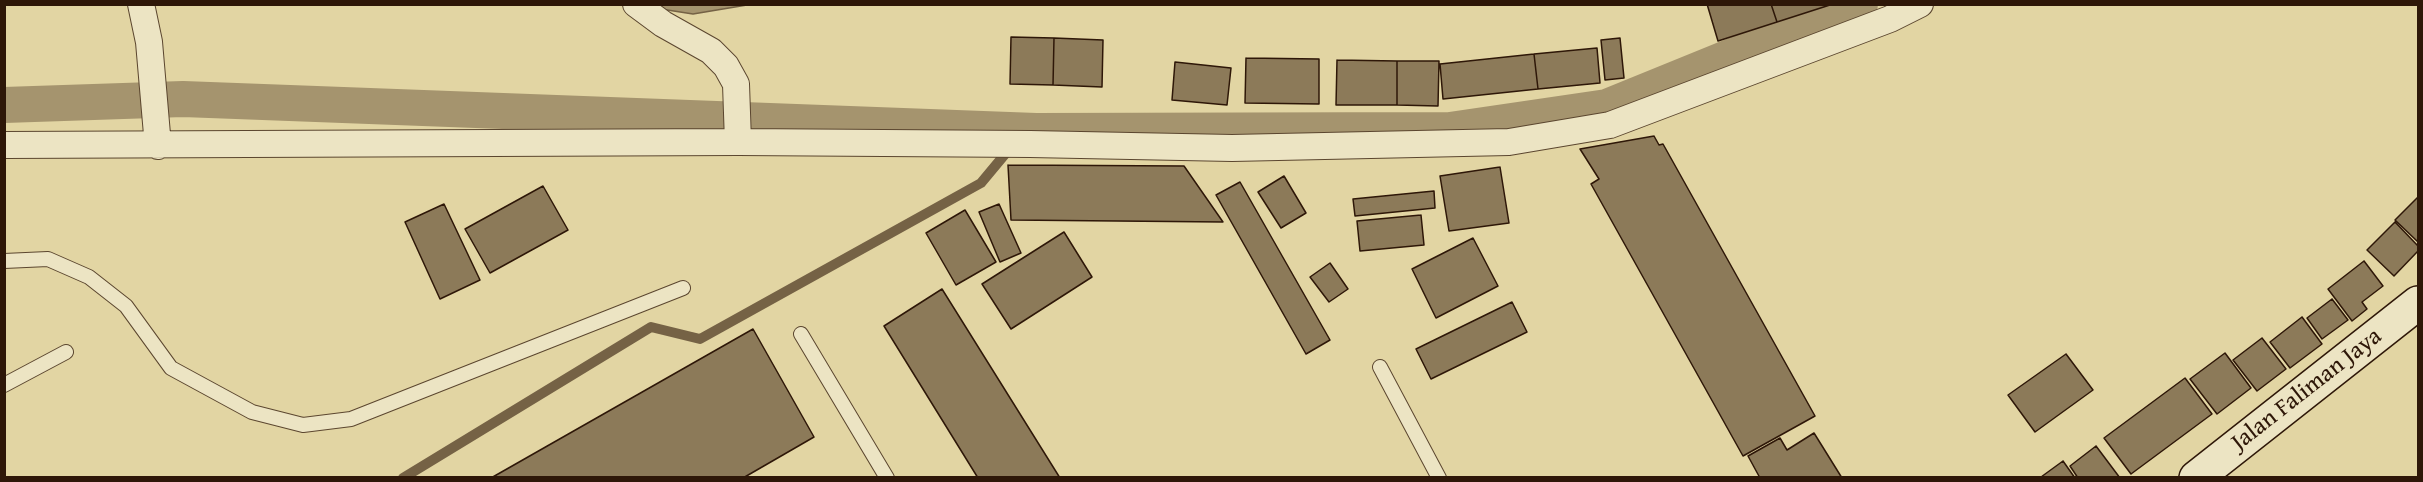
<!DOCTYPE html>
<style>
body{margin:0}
#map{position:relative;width:2423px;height:482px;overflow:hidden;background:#e2d5a3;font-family:"Gentium Book Plus",serif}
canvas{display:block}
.frame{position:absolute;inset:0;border:6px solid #2e1708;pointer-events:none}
</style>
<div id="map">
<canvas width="2423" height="482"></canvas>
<div class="frame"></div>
</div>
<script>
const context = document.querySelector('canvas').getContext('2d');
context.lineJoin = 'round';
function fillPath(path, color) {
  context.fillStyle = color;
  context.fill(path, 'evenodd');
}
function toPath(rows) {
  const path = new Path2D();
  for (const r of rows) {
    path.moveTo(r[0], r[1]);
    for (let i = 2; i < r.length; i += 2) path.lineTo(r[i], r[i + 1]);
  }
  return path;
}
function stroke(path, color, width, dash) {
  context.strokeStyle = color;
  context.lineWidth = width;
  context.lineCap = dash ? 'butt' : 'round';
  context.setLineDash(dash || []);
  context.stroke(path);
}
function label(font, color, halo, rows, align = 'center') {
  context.font = font + ' "Gentium Book Plus",serif';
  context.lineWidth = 5;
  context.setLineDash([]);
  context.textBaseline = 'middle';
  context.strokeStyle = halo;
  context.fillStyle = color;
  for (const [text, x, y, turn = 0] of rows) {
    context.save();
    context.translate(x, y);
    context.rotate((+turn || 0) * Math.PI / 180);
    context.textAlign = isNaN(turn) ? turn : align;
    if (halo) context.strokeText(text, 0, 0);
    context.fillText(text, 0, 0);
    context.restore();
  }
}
const water = toPath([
 [648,5,747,5,693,14,648,7,648,5]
]);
fillPath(water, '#a5946e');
stroke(water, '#756245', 1.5);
stroke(toPath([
 [403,478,651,327,700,339,981,183,1011,147]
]), '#756245', 10);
stroke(toPath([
 [4,105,183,99,1036,131,1450,130,1607,107,1860,4]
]), '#a5946e', 36);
const building = toPath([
 [1707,4,1771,4,1777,22,1718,41,1707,4],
 [1771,4,1833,4,1777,22,1771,4],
 [1011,37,1054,38,1053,85,1010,84,1011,37],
 [1054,38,1103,40,1102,87,1053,85,1054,38],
 [1620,38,1624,78,1605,80,1601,40,1620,38],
 [1597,48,1600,83,1538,89,1534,54,1597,48],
 [1534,54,1538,89,1443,99,1440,64,1534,54],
 [1246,58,1319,59,1319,104,1245,103,1246,58],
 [1337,60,1397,61,1397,105,1336,105,1337,60],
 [1397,61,1439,61,1438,106,1397,105,1397,61],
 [1175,62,1231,68,1227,105,1172,100,1175,62],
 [1654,136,1659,145,1663,144,1815,416,1743,456,1591,184,1599,179,1580,149,1654,136],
 [1008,165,1184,166,1223,222,1011,220,1008,165],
 [1500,167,1509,223,1449,231,1440,176,1500,167],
 [1284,176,1306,213,1281,228,1258,192,1284,176],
 [1240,182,1330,340,1306,354,1216,195,1240,182],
 [543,186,568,230,490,273,465,229,543,186],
 [1434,191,1435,208,1355,216,1353,199,1434,191],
 [2418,197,2418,242,2395,220,2418,197],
 [444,204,480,280,440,299,405,222,444,204],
 [999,204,1021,253,1000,262,979,212,999,204],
 [965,210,996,262,956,285,926,233,965,210],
 [1421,215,1424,245,1360,251,1357,221,1421,215],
 [2395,222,2418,246,2418,251,2394,276,2367,250,2395,222],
 [1064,232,1092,277,1011,329,982,284,1064,232],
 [1473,238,1498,286,1436,318,1412,269,1473,238],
 [2364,261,2383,286,2362,302,2367,309,2352,321,2328,289,2364,261],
 [1330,263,1348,289,1329,302,1310,277,1330,263],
 [942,289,1060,478,978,478,884,326,942,289],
 [2332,299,2348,320,2322,339,2307,318,2332,299],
 [1512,302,1527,332,1431,379,1416,349,1512,302],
 [2302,317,2322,344,2290,368,2270,342,2302,317],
 [753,329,814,437,743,478,491,478,753,329],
 [2262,338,2286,369,2257,391,2233,360,2262,338],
 [2225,353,2251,388,2217,414,2190,379,2225,353],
 [2066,354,2093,390,2035,432,2008,395,2066,354],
 [2185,378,2212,414,2131,474,2104,438,2185,378],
 [1814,433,1842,478,1760,478,1748,456,1780,438,1787,450,1814,433],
 [2096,446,2120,478,2078,478,2070,466,2096,446],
 [2063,461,2075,478,2041,478,2041,477,2063,461]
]);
fillPath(building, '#8c7a59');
stroke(building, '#2e1708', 1.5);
const lane = toPath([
 [4,261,48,259,89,277,126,306,171,368,252,412,303,425,351,419,683,288],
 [801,334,887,478],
 [1380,367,1439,478],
 [4,385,66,352]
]);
const street = toPath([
 [141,4,149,42,158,146],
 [636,4,663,24,711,51,726,66,736,84,738,142],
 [4,145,738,142,1030,144,1232,148,1509,142,1610,125,1890,19,1920,4]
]);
const secondary = toPath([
 [2196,478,2418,303]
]);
stroke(lane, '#5b462f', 16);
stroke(street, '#5b462f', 28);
stroke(secondary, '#2e1708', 36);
stroke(lane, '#ece4c3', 14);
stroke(street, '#ece4c3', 26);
stroke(secondary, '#ece4c3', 33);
label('24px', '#2e1708', '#ece4c3', [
 ["Jalan Faliman Jaya",2307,390,-38]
]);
</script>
